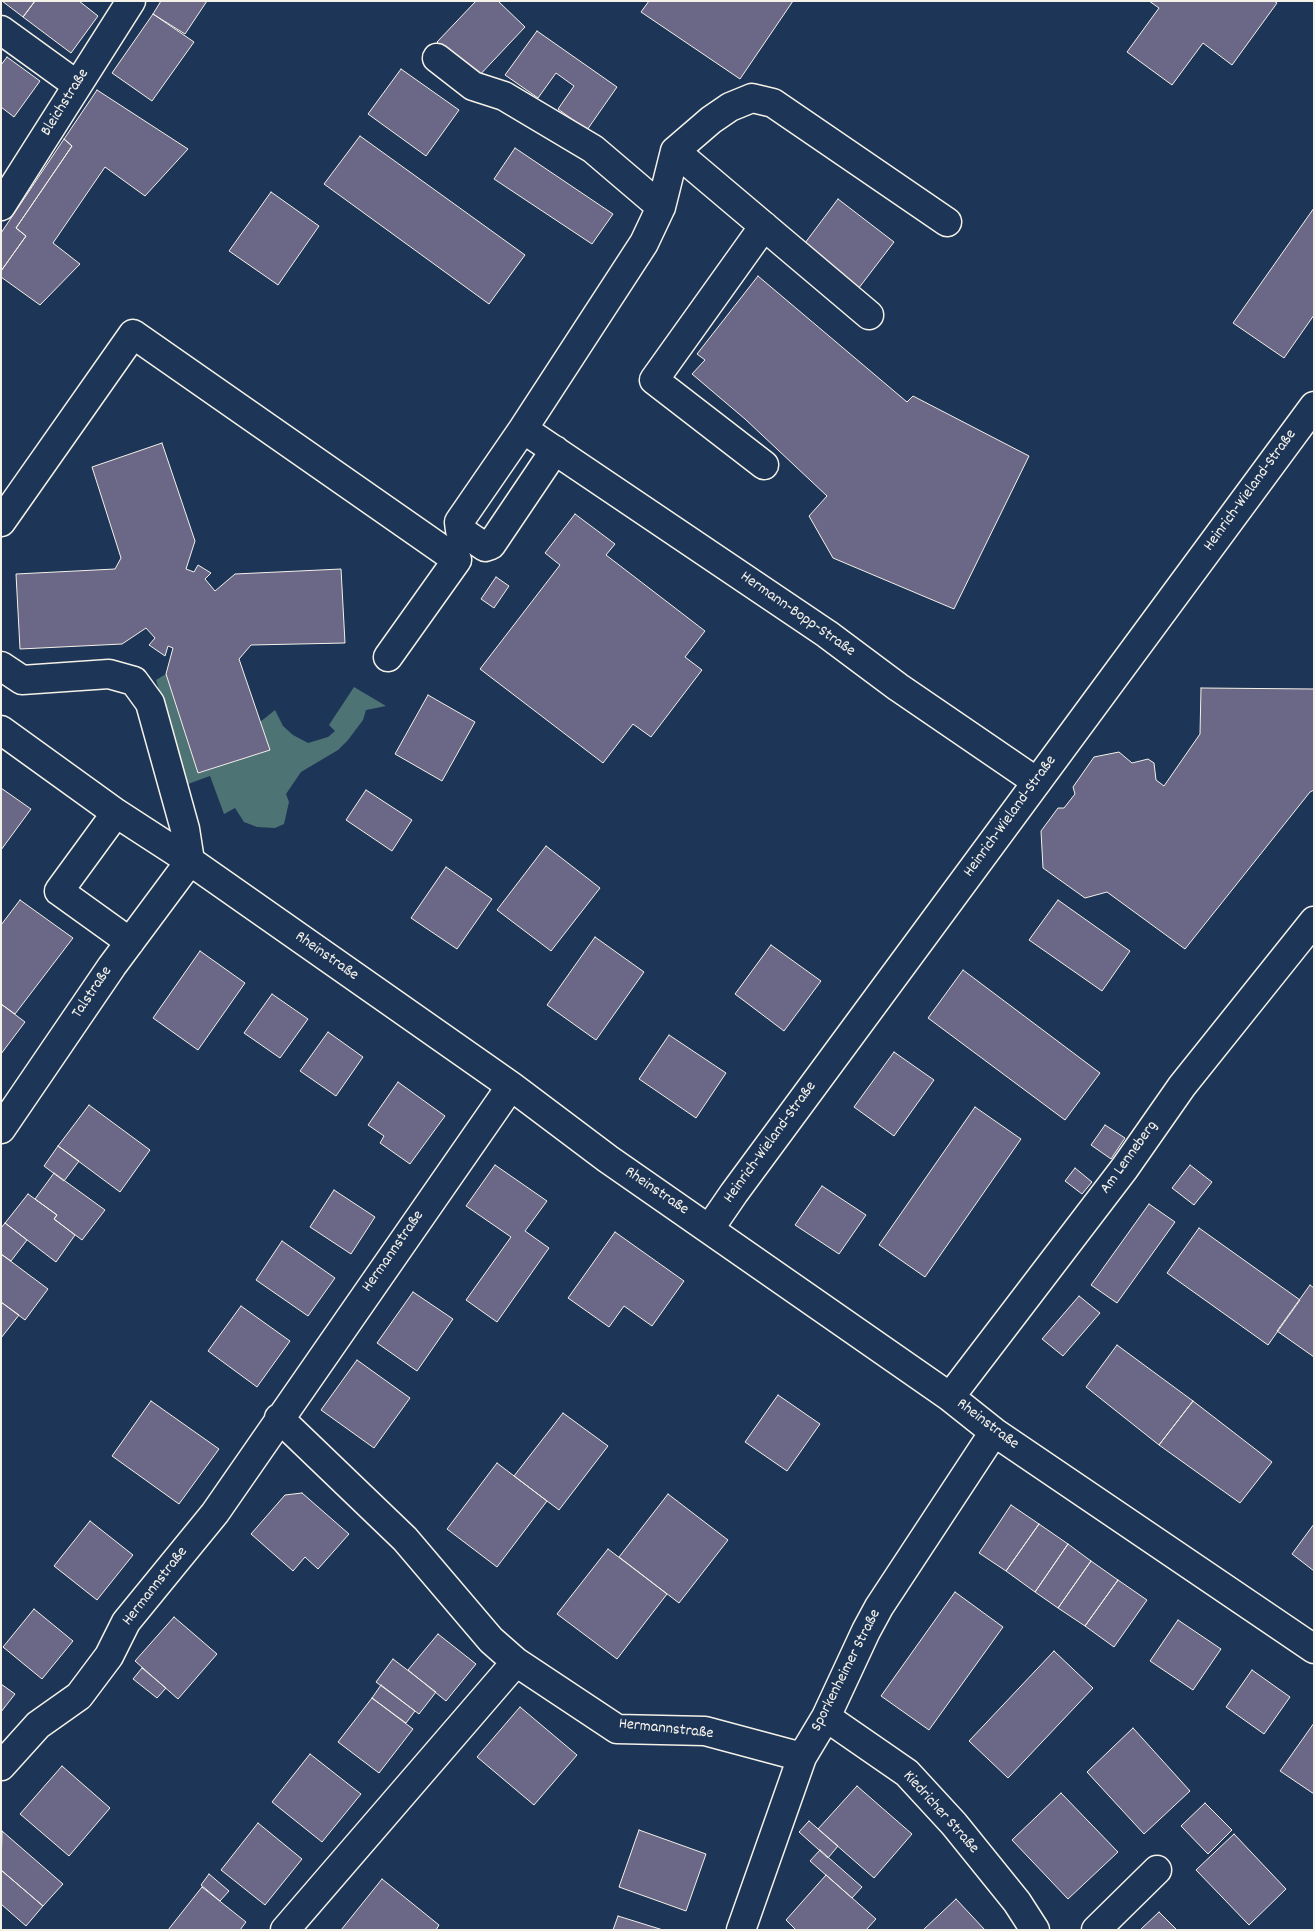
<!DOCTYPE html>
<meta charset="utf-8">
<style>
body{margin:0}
#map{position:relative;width:1315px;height:1931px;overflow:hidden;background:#1d3557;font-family:Dekko,sans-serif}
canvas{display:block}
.frame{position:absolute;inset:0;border:2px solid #f4f1e8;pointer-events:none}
</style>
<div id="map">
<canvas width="1315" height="1931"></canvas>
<div class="frame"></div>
</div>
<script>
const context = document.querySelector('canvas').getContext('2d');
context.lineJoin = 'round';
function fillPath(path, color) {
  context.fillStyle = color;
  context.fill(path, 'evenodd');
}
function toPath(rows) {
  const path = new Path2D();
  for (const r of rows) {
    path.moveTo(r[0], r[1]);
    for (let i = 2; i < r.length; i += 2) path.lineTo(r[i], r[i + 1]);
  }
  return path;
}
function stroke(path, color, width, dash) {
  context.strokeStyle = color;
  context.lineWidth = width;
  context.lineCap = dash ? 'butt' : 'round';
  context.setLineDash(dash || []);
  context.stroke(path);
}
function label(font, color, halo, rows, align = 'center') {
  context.font = font + ' Dekko,sans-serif';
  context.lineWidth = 4.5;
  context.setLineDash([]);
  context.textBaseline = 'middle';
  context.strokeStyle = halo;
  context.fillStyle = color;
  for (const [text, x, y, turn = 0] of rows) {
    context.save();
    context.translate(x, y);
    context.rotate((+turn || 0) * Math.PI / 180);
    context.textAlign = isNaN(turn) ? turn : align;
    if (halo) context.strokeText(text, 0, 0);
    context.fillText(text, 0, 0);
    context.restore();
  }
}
fillPath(toPath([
 [166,674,198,773,269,750,260,722,275,710,283,726,293,735,308,743,328,737,335,731,329,725,354,687,386,706,366,710,363,720,348,740,338,750,301,772,286,794,289,802,284,824,275,828,257,827,244,822,235,808,224,814,210,776,188,784,156,680]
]), '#4e7375');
const building = toPath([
 [2,1,35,1,23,17,2,1],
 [35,1,79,1,98,16,71,53,23,17,35,1],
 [161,1,207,1,185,34,153,14,161,1],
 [476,1,498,1,525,27,476,79,437,42,476,1],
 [649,1,793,1,740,79,641,12,649,1],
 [1149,1,1274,1,1277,3,1232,65,1203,43,1172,85,1127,52,1159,8,1149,1],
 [153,14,194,42,152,101,112,73,153,14],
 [537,31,617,87,587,130,558,109,574,86,556,73,538,98,505,75,537,31],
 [7,57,40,81,14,117,1,107,1,65,7,57],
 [401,69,459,110,426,156,368,114,401,69],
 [97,90,188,149,145,196,105,167,53,243,80,264,40,305,1,277,1,271,26,236,16,228,72,146,64,139,97,90],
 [360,136,525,255,489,304,324,184,360,136],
 [64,139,72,146,16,228,26,236,1,271,1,233,64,139],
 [515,148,613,214,592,244,494,179,515,148],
 [271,192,319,226,278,285,229,251,271,192],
 [838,199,894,242,855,293,799,251,838,199],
 [1314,208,1314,315,1284,358,1233,323,1314,208],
 [758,276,907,402,913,396,1029,456,954,609,833,558,809,516,827,496,745,419,692,374,705,360,697,354,758,276],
 [162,443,195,541,186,569,194,572,198,565,211,573,205,579,215,591,235,574,341,569,345,643,251,645,239,659,270,750,198,773,166,674,173,648,168,646,165,656,149,645,155,638,146,628,122,644,20,649,16,574,115,569,121,558,92,467,162,443],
 [575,514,615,544,606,555,705,631,685,657,702,670,651,737,633,724,603,763,480,669,560,565,545,553,575,514],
 [496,577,509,586,494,608,481,599,496,577],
 [1201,688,1314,689,1314,790,1310,792,1185,949,1107,892,1085,898,1043,868,1041,831,1058,808,1064,808,1075,794,1073,787,1094,757,1119,752,1132,763,1148,759,1154,763,1156,780,1164,786,1200,734,1201,688],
 [428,695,475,722,442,781,395,754,428,695],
 [1,788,31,809,1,850,1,788],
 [366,790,412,820,392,851,346,820,366,790],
 [546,846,600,888,551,951,497,910,546,846],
 [446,867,492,899,457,949,411,918,446,867],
 [20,900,73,938,15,1014,1,1004,1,925,20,900],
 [1058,900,1130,951,1102,991,1029,940,1058,900],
 [595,937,644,972,596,1040,547,1005,595,937],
 [771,945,821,981,784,1031,735,994,771,945],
 [200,951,245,983,198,1050,153,1018,200,951],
 [963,970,1100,1073,1065,1120,928,1018,963,970],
 [272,994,308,1019,280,1058,244,1033,272,994],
 [1,1004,25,1022,1,1054,1,1004],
 [328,1032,363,1057,336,1096,300,1071,328,1032],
 [669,1035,726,1073,696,1118,639,1079,669,1035],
 [894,1052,934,1080,894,1136,854,1107,894,1052],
 [398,1082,445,1116,410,1164,380,1143,384,1136,368,1125,398,1082],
 [89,1105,150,1150,120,1192,58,1146,89,1105],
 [975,1107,1021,1139,925,1277,879,1245,975,1107],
 [1105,1125,1125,1138,1111,1159,1091,1145,1105,1125],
 [58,1146,79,1161,64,1181,44,1166,58,1146],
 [495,1165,547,1201,525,1231,549,1248,497,1322,466,1300,511,1237,466,1206,495,1165],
 [1190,1165,1212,1182,1194,1205,1172,1188,1190,1165],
 [1075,1168,1092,1182,1082,1194,1065,1181,1075,1168],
 [54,1173,105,1210,82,1240,54,1219,57,1215,35,1199,54,1173],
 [822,1186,866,1215,839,1254,795,1225,822,1186],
 [334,1190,375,1217,351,1254,310,1227,334,1190],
 [28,1194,57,1215,54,1219,75,1235,56,1262,5,1223,28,1194],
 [1149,1204,1175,1222,1117,1303,1091,1285,1149,1204],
 [5,1223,27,1240,11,1261,1,1254,1,1228,5,1223],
 [1199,1228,1300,1300,1268,1345,1167,1273,1199,1228],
 [615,1232,684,1281,652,1326,624,1306,609,1327,568,1298,615,1232],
 [282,1241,335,1278,308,1316,256,1280,282,1241],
 [1,1254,48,1289,25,1320,1,1302,1,1254],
 [1310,1285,1314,1288,1314,1357,1277,1331,1310,1285],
 [413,1292,453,1319,417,1371,377,1343,413,1292],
 [1079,1296,1100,1313,1063,1356,1042,1339,1079,1296],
 [1,1302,19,1315,1,1338,1,1302],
 [241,1306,290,1341,257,1387,208,1351,241,1306],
 [1117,1345,1193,1401,1159,1445,1086,1387,1117,1345],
 [357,1360,410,1398,374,1448,321,1410,357,1360],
 [778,1395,820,1424,787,1471,745,1442,778,1395],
 [151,1401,219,1449,179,1504,112,1456,151,1401],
 [1193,1401,1272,1462,1240,1503,1159,1445,1193,1401],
 [563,1413,608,1446,559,1510,514,1476,563,1413],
 [497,1463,547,1501,497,1567,447,1529,497,1463],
 [302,1493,349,1534,318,1569,305,1557,293,1571,251,1534,285,1495,302,1493],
 [668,1494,728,1540,679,1603,619,1557,668,1494],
 [1011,1505,1039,1524,1006,1571,979,1553,1011,1505],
 [90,1521,133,1555,97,1600,54,1566,90,1521],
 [1039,1524,1068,1544,1035,1592,1006,1571,1039,1524],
 [1314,1524,1314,1571,1292,1554,1314,1524],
 [1068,1544,1091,1561,1058,1608,1035,1592,1068,1544],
 [608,1549,667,1594,617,1659,557,1614,608,1549],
 [1091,1561,1118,1580,1085,1626,1058,1608,1091,1561],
 [1118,1580,1147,1600,1114,1647,1085,1626,1118,1580],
 [955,1592,1003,1627,929,1730,881,1696,955,1592],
 [34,1609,73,1641,42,1679,3,1647,34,1609],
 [174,1617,217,1654,178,1699,135,1661,174,1617],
 [1178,1620,1221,1649,1193,1690,1150,1661,1178,1620],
 [438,1634,476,1664,446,1701,408,1670,438,1634],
 [1054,1651,1093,1688,1008,1778,969,1741,1054,1651],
 [393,1659,436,1692,419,1714,376,1682,393,1659],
 [142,1668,166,1688,157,1698,133,1679,142,1668],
 [1252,1670,1290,1697,1264,1734,1226,1707,1252,1670],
 [1,1684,15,1694,1,1712,1,1684],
 [381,1685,415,1711,406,1723,372,1698,381,1685],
 [372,1698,413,1729,379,1773,338,1742,372,1698],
 [520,1707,577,1755,534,1805,477,1757,520,1707],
 [1314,1723,1314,1794,1280,1771,1314,1723],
 [1133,1728,1190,1791,1144,1834,1087,1772,1133,1728],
 [310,1754,361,1794,322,1842,272,1802,310,1754],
 [62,1766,110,1808,69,1856,20,1814,62,1766],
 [857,1786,912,1834,874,1878,818,1829,857,1786],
 [1061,1793,1118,1852,1068,1899,1012,1840,1061,1793],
 [1205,1803,1232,1830,1208,1854,1181,1826,1205,1803],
 [809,1821,838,1846,828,1858,799,1832,809,1821],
 [258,1823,302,1859,265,1905,221,1870,258,1823],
 [639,1830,706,1854,686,1911,619,1887,639,1830],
 [2,1831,63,1884,43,1906,1,1870,2,1831],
 [1234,1834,1286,1889,1249,1925,1196,1870,1234,1834],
 [820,1850,862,1887,852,1898,810,1861,820,1850],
 [1,1870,43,1906,26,1926,1,1904,1,1870],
 [209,1874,229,1891,220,1901,201,1885,209,1874],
 [826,1875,876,1919,866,1930,796,1930,786,1920,826,1875],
 [382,1879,439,1925,436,1930,341,1930,382,1879],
 [202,1887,246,1922,240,1930,168,1930,202,1887],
 [956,1899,985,1930,923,1930,956,1899],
 [1159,1912,1177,1930,1140,1930,1159,1912],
 [618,1916,663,1930,613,1930,618,1916]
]);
fillPath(building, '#6b6787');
stroke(building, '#f4f1e8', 1);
const minor = toPath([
 [1,30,77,85],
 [437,58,473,86,504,96,593,149,661,207],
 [675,151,661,207,644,243,523,429,827,634,898,687,1037,782],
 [675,151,711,120,730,107,752,98,773,103,947,222],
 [675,151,869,315],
 [1,206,131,1],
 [523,429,459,522,460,530,485,547,491,545,555,450],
 [764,465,654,380,764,226],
 [1,522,133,334,457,560,388,657],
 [1,666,22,680,109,674,134,681,150,703,185,829,190,861],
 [1,730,116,813,190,861,511,1086,608,1159,950,1397,994,1432,1314,1649],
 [116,813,59,891,130,942],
 [1,1129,112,966,190,861],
 [710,1228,734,1193,1314,406],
 [950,1397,1124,1169,1182,1086,1314,921],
 [279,1418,405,1539,491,1640,516,1662,285,1930],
 [516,1662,617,1729,705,1731,802,1757],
 [826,1717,907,1773,954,1824,1017,1902,1035,1930],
 [1,1766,38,1725,79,1696,109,1656,126,1622,215,1513,511,1086],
 [741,1930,802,1757,826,1717,866,1631,879,1607,994,1432],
 [1096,1930,1157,1870]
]);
stroke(minor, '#f4f1e8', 31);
stroke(minor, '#1d3557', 28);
label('16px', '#f4f1e8', '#1d3557', [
 ["Bleichstraße",66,103,-58],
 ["Heinrich-Wieland-Straße",1251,491,-54],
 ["Hermann-Bopp-Straße",797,615,35],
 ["Heinrich-Wieland-Straße",1011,817,-54],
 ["Rheinstraße",326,957,35],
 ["Talstraße",93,993,-56],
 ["Heinrich-Wieland-Straße",771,1143,-54],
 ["Am Lenneberg",1130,1158,-54],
 ["Rheinstraße",656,1192,34],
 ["Hermannstraße",394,1252,-55],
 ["Rheinstraße",987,1425,37],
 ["Hermannstraße",156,1587,-52],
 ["Sporkenheimer Straße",847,1671,-63],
 ["Hermannstraße",666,1730,6],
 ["Kiedricher Straße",940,1813,48]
]);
</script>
